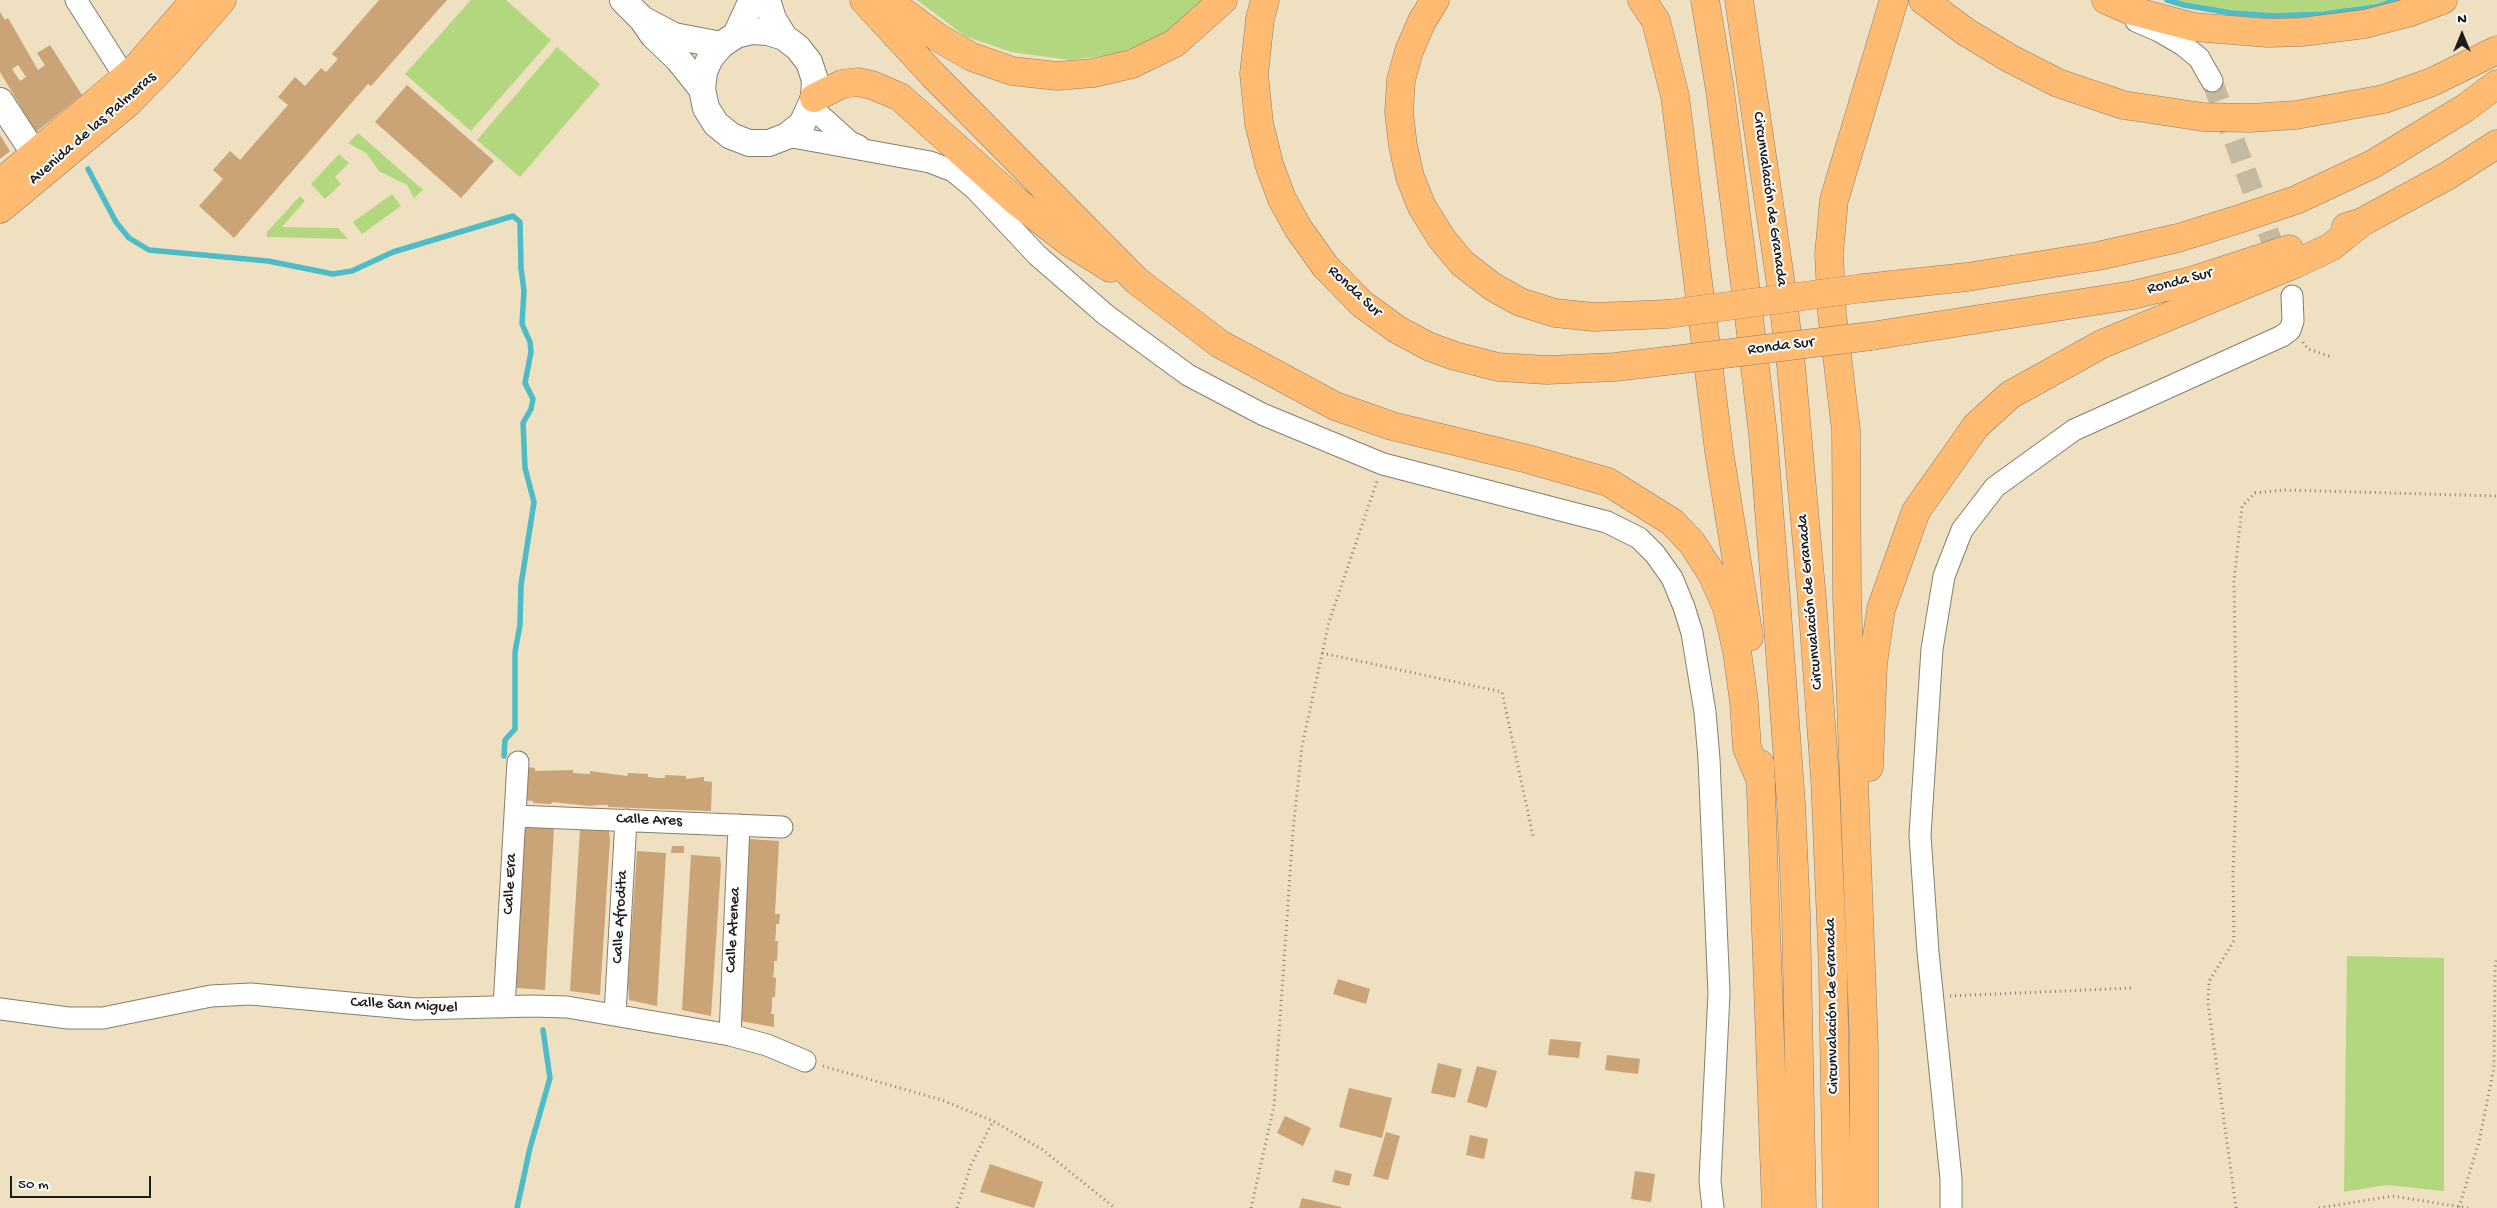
<!DOCTYPE html>
<meta charset="utf-8">
<style>
body{margin:0}
#map{position:relative;width:2497px;height:1208px;overflow:hidden;background:#efe0c1;font-family:"Gochi Hand",sans-serif}
canvas{display:block}
.north{position:absolute;left:2437px;top:10px;width:50px;height:50px;-webkit-text-stroke:4px #fff;paint-order:stroke;rotate:0deg;font-size:14px;font-weight:700;line-height:20px;text-align:center;color:#1c1c1c}
.north::after{content:'';display:block;margin:auto;width:18px;height:22px;background:#1c1c1c;clip-path:polygon(50% 0,100% 100%,50% 72%,0 100%)}
.scale{position:absolute;left:10px;top:1176px;width:141px;height:22px;box-sizing:border-box;border:2px solid #1c1c1c;border-top:0;padding-left:6px;font-size:15px;line-height:18px;white-space:nowrap;color:#1c1c1c;-webkit-text-stroke:4px #fff;paint-order:stroke}
</style>
<div id="map">
<canvas width="2497" height="1208"></canvas>
<div class="north">N</div>
<div class="scale">50 m</div>
</div>
<script>
const context = document.querySelector('canvas').getContext('2d');
context.lineJoin = 'round';
function fillPath(path, color) {
  context.fillStyle = color;
  context.fill(path, 'evenodd');
}
function toPath(rows) {
  const path = new Path2D();
  for (const r of rows) {
    path.moveTo(r[0], r[1]);
    for (let i = 2; i < r.length; i += 2) path.lineTo(r[i], r[i + 1]);
  }
  return path;
}
function stroke(path, color, width, dash) {
  context.strokeStyle = color;
  context.lineWidth = width;
  context.lineCap = dash ? 'butt' : 'round';
  context.setLineDash(dash || []);
  context.stroke(path);
}
function label(font, color, halo, rows, align = 'center') {
  context.font = font + ' "Gochi Hand",sans-serif';
  context.lineWidth = 4;
  context.setLineDash([]);
  context.textBaseline = 'middle';
  context.strokeStyle = halo;
  context.fillStyle = color;
  for (const [text, x, y, turn = 0] of rows) {
    context.save();
    context.translate(x, y);
    context.rotate((+turn || 0) * Math.PI / 180);
    context.textAlign = isNaN(turn) ? turn : align;
    if (halo) context.strokeText(text, 0, 0);
    context.fillText(text, 0, 0);
    context.restore();
  }
}
fillPath(toPath([
 [471,0,506,0,551,40,471,131,405,74],
 [917,0,1208,0,1163,36,1116,54,1070,60,1011,52,965,36],
 [2171,0,2392,0,2355,9,2276,14,2231,11,2185,5],
 [557,47,600,84,520,177,477,140],
 [358,133,423,190,414,198,407,185,379,171,366,153,348,143],
 [339,154,349,163,335,177,341,184,325,199,311,184],
 [392,194,401,206,362,234,353,222],
 [300,196,305,201,282,227,338,228,348,239,267,237,267,232],
 [2347,956,2444,958,2444,1191,2386,1185,2344,1192]
]), '#b3d77f');
stroke(toPath([
 [2167,0,2184,5,2231,13,2274,16,2324,14,2376,7,2397,0],
 [88,169,116,222,129,238,149,250,268,261,333,274,352,271,393,252,513,216,520,222,521,268,524,291,522,324,530,342,531,352,525,383,533,399,531,409,523,423,525,468,534,502,521,585,520,625,515,652,515,729,505,740,504,756],
 [517,1208,530,1148,550,1078,543,1030]
]), '#4ebcc6', 5.5);
fillPath(toPath([
 [379,0,447,0,371,86,368,84,354,100,234,238,199,206,223,179,213,170,230,151,240,160,288,105,278,97,295,77,305,86,321,68,326,72,338,59,332,54],
 [0,12,5,20,8,18,38,70,45,65,37,53,50,45,82,95,36,132,0,72],
 [18,65,26,77,20,81,12,69],
 [407,85,494,161,461,198,375,122],
 [0,135,10,151,0,159],
 [525,767,535,768,535,771,573,770,573,773,590,774,590,771,627,776,628,773,648,774,648,777,657,778,665,778,665,775,686,776,686,779,704,777,704,781,712,782,711,811,608,807,608,805,599,805,589,806,552,802,551,804,533,803,533,801,523,800],
 [525,827,554,828,545,990,517,988,515,980],
 [580,830,609,831,610,840,600,995,570,991],
 [750,839,779,841,775,914,780,914,779,924,776,924,776,932,775,941,778,941,777,961,774,961,774,969,773,977,776,978,775,997,772,997,772,1006,771,1014,774,1014,774,1027,740,1021,748,848],
 [672,846,684,846,684,853,671,853],
 [637,851,666,853,657,1006,629,1000,628,980],
 [691,855,720,857,721,866,711,1016,682,1010],
 [1338,979,1370,989,1366,1004,1333,994],
 [1550,1039,1581,1042,1579,1058,1548,1055],
 [1607,1055,1640,1059,1638,1074,1605,1070],
 [1438,1063,1462,1069,1455,1098,1431,1093],
 [1477,1066,1497,1071,1487,1108,1467,1102],
 [1349,1088,1392,1098,1382,1138,1339,1127],
 [1285,1116,1311,1128,1303,1146,1277,1133],
 [1386,1132,1400,1136,1388,1180,1373,1176],
 [1470,1135,1488,1139,1484,1159,1466,1155],
 [990,1164,1043,1182,1034,1208,980,1192],
 [1335,1170,1352,1174,1349,1186,1332,1182],
 [1635,1171,1655,1174,1651,1202,1631,1199],
 [1302,1198,1341,1207,1341,1208,1299,1208]
]), '#caa376');
stroke(toPath([
 [2212,81,2292,296]
]), '#c5b9a0', 21, [21, 11]);
const minor = toPath([
 [76,0,125,77],
 [2136,21,2159,31,2183,45,2199,58,2212,81],
 [811,107,850,142,859,146],
 [787,136,930,162,953,171,976,190,1037,255,1106,315,1188,375,1262,414,1383,464,1607,522,1639,538,1655,554,1672,578,1684,607,1692,633,1705,712,1709,759,1719,993,1710,1181,1713,1208],
 [515,816,782,827],
 [504,1007,518,762],
 [0,1009,68,1018,103,1018,211,996,251,994,415,1009,531,1006,567,1007,730,1035,767,1045,805,1061],
 [615,1014,626,820],
 [730,1035,739,825],
 [1951,1208,1951,1179,1928,952,1920,835,1932,649,1944,576,1962,530,1995,487,2074,430,2282,336,2290,330,2293,321,2292,296]
]);
const tertiary = toPath([
 [623,0,642,19,653,35,678,59,702,89],
 [767,0,773,19,784,37],
 [642,19,674,36,721,45,736,35,752,31,768,32,784,37,798,48,809,62,815,80,814,98,802,124,787,136,769,143,749,143,731,136,716,124,706,108,702,89,704,72,710,58,721,45],
 [736,35,752,0],
 [0,101,34,153]
]);
const primary = toPath([
 [2106,0,2129,10,2194,27,2268,33,2302,32,2365,24,2411,12,2443,0],
 [0,183,134,70,195,0],
 [0,209,129,102,166,64,222,0]
]);
const motorway = toPath([
 [864,0,932,74,1137,281,1220,344,1335,406,1392,426,1528,459,1608,482,1672,522,1692,543,1712,574,1727,608,1737,651,1744,702,1747,748,1761,781],
 [892,0,902,11,937,37,972,57,1012,71,1057,76,1093,73,1132,64,1175,43,1223,0],
 [1265,0,1260,19,1254,74,1259,123,1269,164,1282,199,1298,228,1325,266,1362,304,1398,330,1430,347,1455,356,1498,367,1547,370,1615,367,1674,360],
 [1435,0,1422,21,1409,51,1401,80,1399,112,1403,146,1410,177,1422,207,1442,239,1462,263,1493,287,1520,302,1555,313,1594,317,1668,314],
 [1642,0,1656,21,1675,96,1719,451,1749,637],
 [1705,0,1720,90,1745,284,1763,434,1776,598,1791,803,1796,913,1802,1208],
 [1739,0,1780,278,1791,365,1812,599,1825,778,1833,970,1837,1208],
 [1923,0,1966,32,2009,58,2058,83,2123,105,2203,117,2250,118,2296,115,2384,99,2432,82,2497,50],
 [814,98,842,84,857,82,872,85,900,97,1016,201,1070,243,1110,268],
 [2346,227,2362,222,2447,176,2497,144],
 [1864,288,1967,277,2098,256,2178,238,2236,220,2296,200,2373,164,2465,108,2497,84],
 [1871,336,2133,295,2194,280,2289,249],
 [1760,764,1776,1208],
 [1869,767,1873,664,1881,609,1916,511,1976,426,2010,395,2102,344,2297,263,2331,247,2362,222],
 [1864,1208,1864,1047,1847,597,1846,430,1832,314,1829,254,1834,200,1894,0]
]);
stroke(minor, '#867e6e', 23);
stroke(tertiary, '#867e6e', 28);
stroke(primary, '#867e6e', 29);
stroke(motorway, '#867e6e', 29);
stroke(toPath([
 [2303,342,2308,349,2332,357],
 [1322,653,1502,692,1533,836],
 [1950,996,2132,988],
 [823,1066,942,1100,993,1121,1043,1150,1115,1208],
 [2459,1207,2479,1142,2494,1067,2495,967,2497,957],
 [957,1208,971,1165,993,1121],
 [1251,1208,1274,1106,1293,831,1302,746,1329,622,1377,481],
 [2236,1208,2208,1003,2209,981,2234,941,2233,875,2237,768,2234,581,2242,506,2255,493,2284,490,2497,496],
 [2319,1208,2392,1196,2468,1208]
]), '#867e6e', 3, [1, 4]);
stroke(minor, '#fff', 21);
stroke(tertiary, '#fff', 26);
stroke(primary, '#febb71', 28);
stroke(motorway, '#febb71', 28);
const motorwayBridge = toPath([
 [1668,314,1864,288],
 [1674,360,1871,336]
]);
stroke(motorwayBridge, '#867e6e', 29, []);
stroke(motorwayBridge, '#febb71', 28);
label('16px', '#1c1c1c', '#fff', [
 ["Avenida de las Palmeras",93,129,-41],
 ["Circunvalación de Granada",1769,199,82],
 ["Ronda Sur",2180,282,-15],
 ["Ronda Sur",1354,292,43],
 ["Ronda Sur",1781,347,-7],
 ["Circunvalación de Granada",1811,602,-95],
 ["Calle Ares",649,821,2],
 ["Calle Era",511,884,-87],
 ["Calle Afrodita",621,917,-87],
 ["Calle Atenea",734,930,-87],
 ["Calle San Miguel",404,1006,3],
 ["Circunvalación de Granada",1833,1006,-91]
]);
</script>
